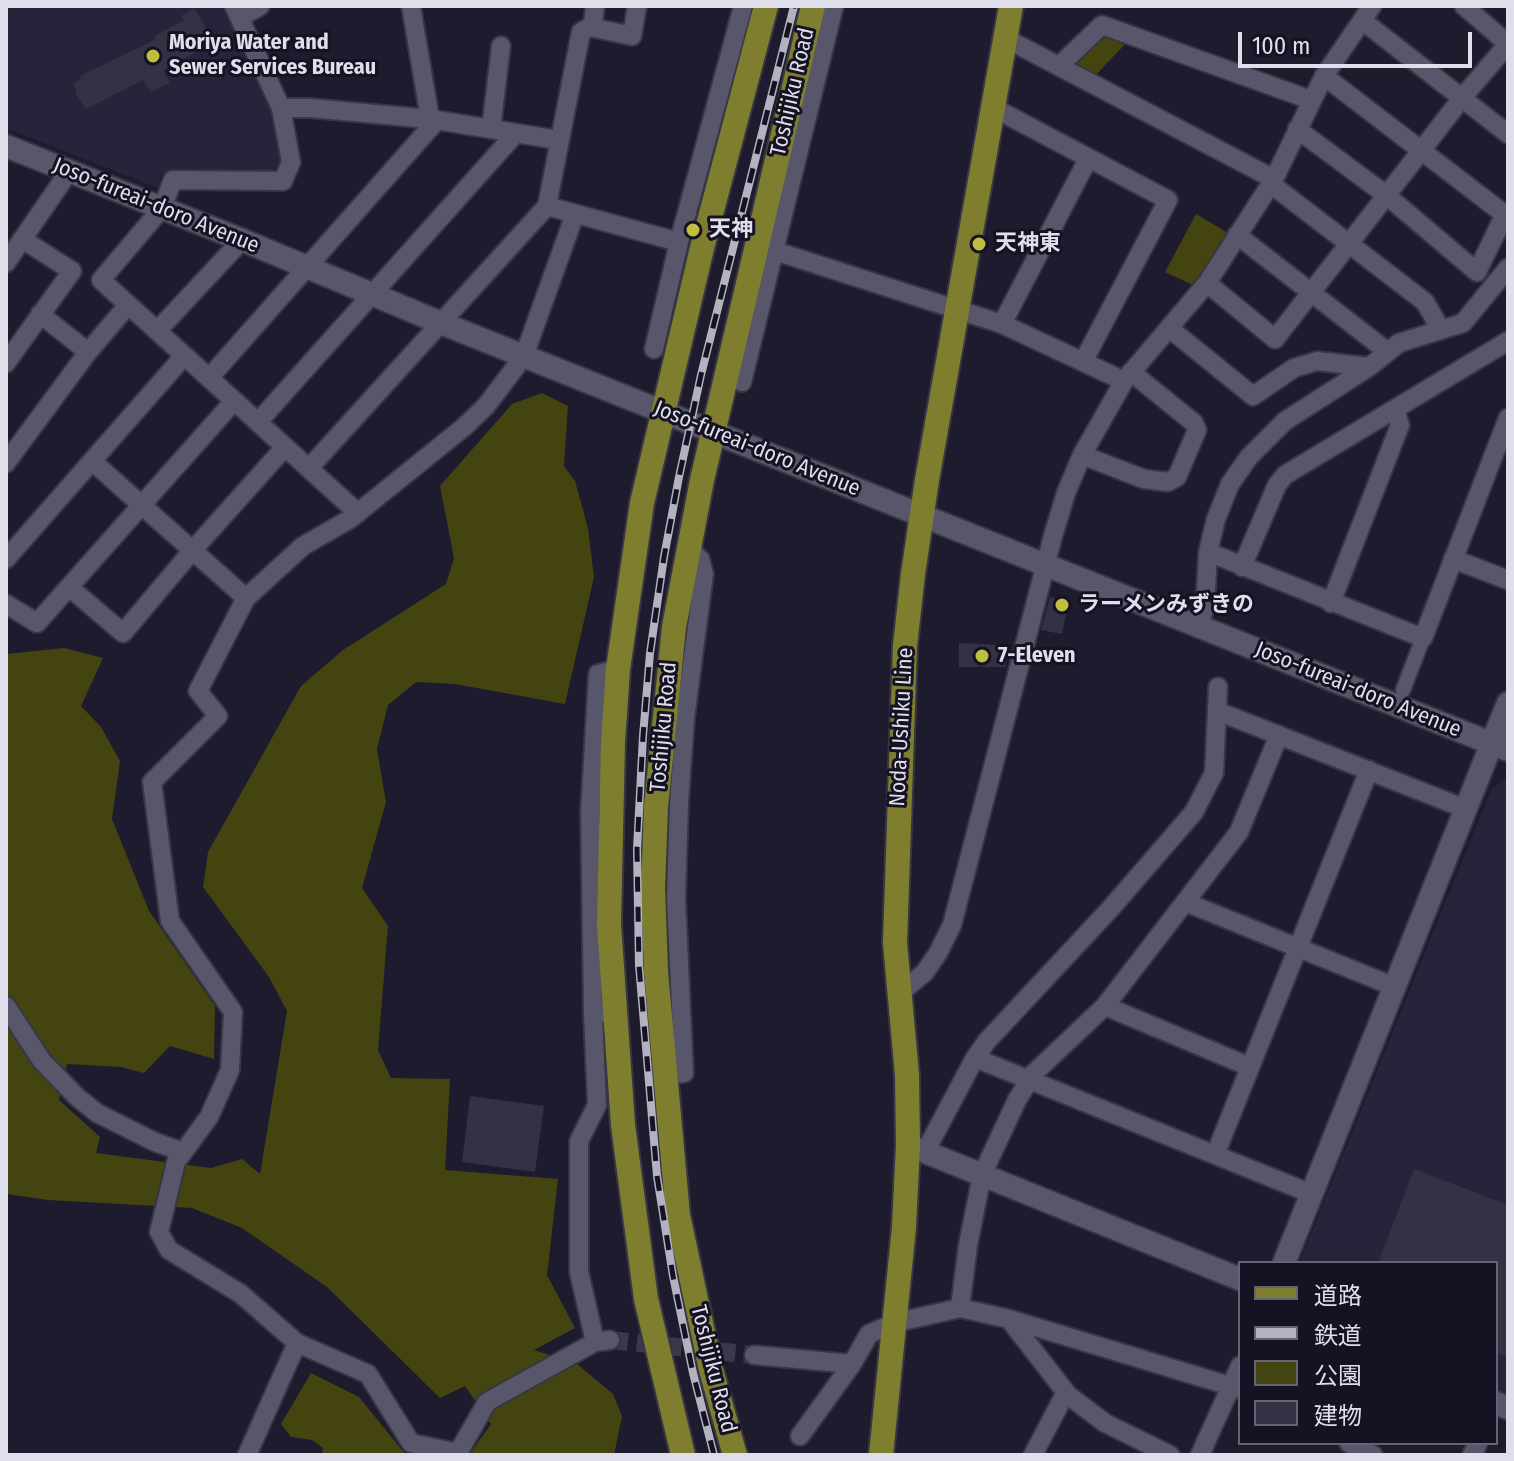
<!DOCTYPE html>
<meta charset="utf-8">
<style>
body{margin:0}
#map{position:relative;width:1514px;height:1461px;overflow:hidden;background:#1d1b2d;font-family:"Fira Sans Condensed","Noto Sans JP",sans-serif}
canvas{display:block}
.frame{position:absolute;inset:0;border:8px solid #dfdeeb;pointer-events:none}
.legend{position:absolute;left:1238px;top:1261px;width:260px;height:184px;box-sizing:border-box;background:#141223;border:2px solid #656473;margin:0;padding:10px 14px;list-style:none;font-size:24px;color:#dfdeeb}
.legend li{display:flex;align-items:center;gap:16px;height:40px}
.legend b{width:40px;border:2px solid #656473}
.scale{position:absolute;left:1238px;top:32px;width:234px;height:36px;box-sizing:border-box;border:4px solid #dfdeeb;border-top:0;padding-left:10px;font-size:24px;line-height:28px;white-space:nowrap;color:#dfdeeb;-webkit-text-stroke:6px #141223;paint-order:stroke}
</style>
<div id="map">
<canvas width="1514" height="1461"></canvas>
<div class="frame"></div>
<ul class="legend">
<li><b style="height:10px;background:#7f7e2f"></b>道路</li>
<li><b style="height:10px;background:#b3b2c0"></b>鉄道</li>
<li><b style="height:22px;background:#441"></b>公園</li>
<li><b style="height:22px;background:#333144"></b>建物</li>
</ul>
<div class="scale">100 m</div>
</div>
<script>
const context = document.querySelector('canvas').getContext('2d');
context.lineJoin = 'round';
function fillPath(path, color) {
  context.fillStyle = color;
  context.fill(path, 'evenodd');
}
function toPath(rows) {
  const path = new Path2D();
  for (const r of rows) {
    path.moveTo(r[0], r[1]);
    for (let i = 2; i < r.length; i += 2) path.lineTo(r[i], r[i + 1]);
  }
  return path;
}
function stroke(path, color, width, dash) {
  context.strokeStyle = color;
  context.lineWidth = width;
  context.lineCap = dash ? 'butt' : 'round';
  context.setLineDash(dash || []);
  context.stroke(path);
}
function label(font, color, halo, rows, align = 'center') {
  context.font = font + ' "Fira Sans Condensed","Noto Sans JP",sans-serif';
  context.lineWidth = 6;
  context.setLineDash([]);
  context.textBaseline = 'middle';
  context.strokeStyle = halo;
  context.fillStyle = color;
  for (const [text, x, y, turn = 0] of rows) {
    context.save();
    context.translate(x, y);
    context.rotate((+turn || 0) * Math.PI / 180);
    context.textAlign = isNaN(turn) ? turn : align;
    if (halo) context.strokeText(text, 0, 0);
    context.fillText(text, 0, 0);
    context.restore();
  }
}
fillPath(toPath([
 [6,6,225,6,253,54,274,117,286,163,283,173,208,178,161,174,158,188,6,128],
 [1508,776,1508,1395,1496,1389,1496,1263,1299,1263,1491,790]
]), '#26233b');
fillPath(toPath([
 [1100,27,1133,36,1090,81,1060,65],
 [1196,214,1228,233,1195,286,1165,272],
 [542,393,568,406,564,466,575,481,588,528,594,577,565,704,455,684,416,682,388,705,377,749,386,802,362,888,388,926,378,1050,391,1078,450,1079,445,1170,558,1179,547,1275,575,1328,534,1350,577,1364,613,1394,622,1416,614,1455,469,1455,491,1424,465,1386,440,1398,327,1287,242,1228,192,1208,48,1200,6,1194,6,654,64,648,103,658,81,706,101,727,120,761,112,819,149,911,215,1006,214,1059,170,1046,144,1073,121,1067,67,1064,59,1100,100,1137,96,1153,211,1168,242,1159,260,1174,287,1011,269,977,203,887,208,852,301,686,343,650,446,584,454,558,440,486,512,404],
 [311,1373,359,1397,406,1455,322,1455,323,1448,312,1440,291,1437,281,1424]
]), '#441');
fillPath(toPath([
 [194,8,209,32,207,34,210,40,191,50,194,53,163,70,170,83,151,92,143,80,86,109,75,92,77,91,73,84,81,79,80,76,156,39,154,36,184,20,181,16],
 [1050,597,1069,601,1062,634,1041,630],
 [959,643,1006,645,1006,667,959,667],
 [470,1096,544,1106,535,1172,462,1162],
 [1414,1169,1508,1205,1508,1358,1496,1353,1496,1263,1378,1263]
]), '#333144');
stroke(toPath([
 [610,1340,754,1355]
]), '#3a384a', 18, [18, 9]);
const pedestrian = toPath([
 [1403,690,1423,638]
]);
const minor = toPath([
 [234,6,281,108,291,162,283,181,173,180,162,208,101,280,358,513],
 [411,6,430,119],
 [240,17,260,6],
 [1363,21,1508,134],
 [590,27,632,36,637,6],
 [1005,38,1274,179],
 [1060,65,1102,25,1311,100],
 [1324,76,1508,217],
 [281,108,310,108,430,119,558,140],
 [994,108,1168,200,1084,360],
 [491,129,501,46],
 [1297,129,1386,195,1477,272,1505,214],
 [1271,184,1425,302,1441,330],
 [547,206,679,242],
 [575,214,524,356,486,406,464,427,350,519,303,546,246,598,198,691,218,716,152,782,170,921,233,1012,230,1070,209,1117,176,1162,159,1232,169,1250,241,1294,297,1343,368,1374,411,1443,458,1453,487,1402,595,1342,610,1340],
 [1237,235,1388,352],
 [775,251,1002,324,1124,381],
 [6,263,70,170],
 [1207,283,1275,339,1462,98,1508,44,1464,6],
 [40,314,88,352],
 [1002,324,1088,159],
 [1169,328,1253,396,1294,368,1317,361,1369,367],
 [157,331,242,240],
 [654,349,679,242,743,6],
 [6,363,72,271,22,239],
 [209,378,437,120],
 [742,382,834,6],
 [258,422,516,133],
 [1082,455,1144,479,1168,482,1177,477,1197,430,1194,423,1131,372],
 [92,461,246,598],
 [6,463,88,352,128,305],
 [309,468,547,206,581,32,593,25,595,6],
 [1208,552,1423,638,1508,418],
 [6,559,184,356],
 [1453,559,1508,580],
 [1242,567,1277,485,1285,475,1508,341],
 [69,587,123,633,192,551,285,447],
 [1331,603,1400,425,1395,410],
 [6,604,37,623,234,401],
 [1198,626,1205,608,1208,552,1216,519,1230,484,1249,457,1285,421,1369,367,1399,343,1463,323,1508,268],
 [1217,711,1466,809],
 [1185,902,1395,987],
 [898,995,925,972,938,953,952,925,1053,536,1066,493,1082,455,1124,381,1207,283,1274,179,1324,76,1372,6],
 [6,1006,42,1061,77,1097,97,1113,155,1142,183,1152],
 [1105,1006,1250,1067],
 [593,1013,590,812,598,674,618,669],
 [975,1058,1312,1194],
 [665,1075,684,1073,676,898,679,803,685,718,704,574,700,559,689,548],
 [925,1152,975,1058,987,1041,1111,908,1194,812,1214,773,1218,687],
 [1215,1155,1369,770],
 [960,1308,968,1245,982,1175,1017,1100,1033,1074,1105,1006,1239,832,1279,735],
 [1009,1319,1240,1389],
 [595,1342,579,1272,579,1141,597,1105,593,1013,603,1013],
 [754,1355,852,1364],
 [800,1436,852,1364,869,1334,894,1323,960,1308,1009,1319,1068,1395,1105,1423,1170,1455],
 [1349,1443,1373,1455],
 [247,1455,297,1343],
 [1033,1455,1066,1392],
 [1200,1455,1240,1366],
 [1472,1455,1478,1443]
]);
const tertiary = toPath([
 [6,146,242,240,441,323,1508,750],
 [908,1145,1240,1279],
 [1284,1263,1508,703],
 [1496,1403,1508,1408]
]);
const primary = toPath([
 [683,1455,646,1299,623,1125,609,924,613,742,618,669,642,503,702,248,766,6],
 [735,1455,711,1370,678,1215,656,972,653,888,656,807,674,627,702,480,813,6],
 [881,1455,904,1227,908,1145,907,1075,895,943,905,646,913,574,927,480,1011,6]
]);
stroke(pedestrian, '#373643', 18);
stroke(minor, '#373643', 22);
stroke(tertiary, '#373643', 26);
stroke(primary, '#373643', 28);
stroke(pedestrian, '#57566a', 14);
stroke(minor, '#57566a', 18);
stroke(tertiary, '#57566a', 22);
stroke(primary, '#7f7e2f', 24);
const rail = toPath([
 [714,1455,693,1373,673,1276,657,1176,639,965,637,849,643,736,650,653,664,557,679,477,701,375,794,6]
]);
stroke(rail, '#b3b2c0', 8);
stroke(rail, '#141223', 5, [15]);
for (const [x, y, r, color] of [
 [153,56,8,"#bfbe41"],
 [693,230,8,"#bfbe41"],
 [979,244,8,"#bfbe41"],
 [1062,605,8,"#bfbe41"],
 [982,656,8,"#bfbe41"]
]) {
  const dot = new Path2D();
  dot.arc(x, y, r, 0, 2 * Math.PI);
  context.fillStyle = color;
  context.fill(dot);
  stroke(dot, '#141223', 3);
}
label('bold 22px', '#dfdeeb', '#141223', [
 ["Moriya Water and",169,43],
 ["Sewer Services Bureau",169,68],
 ["天神",709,230],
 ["天神東",995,244],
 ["ラーメンみずきの",1078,605],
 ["7-Eleven",998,656]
], 'left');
label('22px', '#dfdeeb', '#141223', [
 ["Toshijiku Road",793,92,-77],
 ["Joso-fureai-doro Avenue",156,206,22],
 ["Joso-fureai-doro Avenue",757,449,22],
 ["Joso-fureai-doro Avenue",1358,690,22],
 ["Toshijiku Road",664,727,-85],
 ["Noda-Ushiku Line",902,727,-87],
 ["Toshijiku Road",713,1369,76]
]);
</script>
